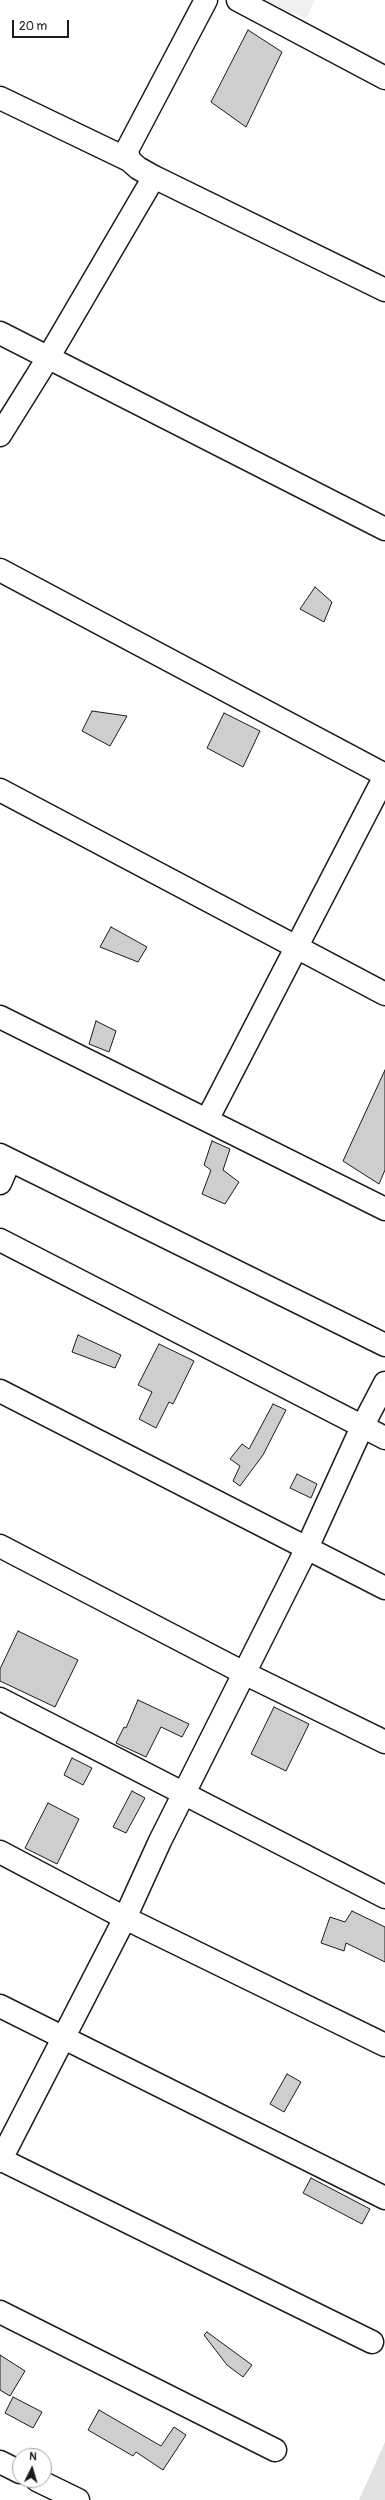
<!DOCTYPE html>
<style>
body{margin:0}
#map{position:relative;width:385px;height:2500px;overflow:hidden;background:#fff;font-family:Pangolin,sans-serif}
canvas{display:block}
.north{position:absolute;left:12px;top:2448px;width:40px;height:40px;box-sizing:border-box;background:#fff;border:1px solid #a4a4a4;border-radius:50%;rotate:5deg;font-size:11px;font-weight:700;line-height:16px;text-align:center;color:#1c1c1c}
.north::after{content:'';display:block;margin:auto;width:14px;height:18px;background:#1c1c1c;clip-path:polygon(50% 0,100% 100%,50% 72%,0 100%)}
.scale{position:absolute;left:12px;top:20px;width:57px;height:18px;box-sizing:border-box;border:2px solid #1c1c1c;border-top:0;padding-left:5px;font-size:12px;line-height:14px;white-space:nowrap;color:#1c1c1c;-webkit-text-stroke:3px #fff;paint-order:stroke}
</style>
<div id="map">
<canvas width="385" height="2500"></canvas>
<div class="north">N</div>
<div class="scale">20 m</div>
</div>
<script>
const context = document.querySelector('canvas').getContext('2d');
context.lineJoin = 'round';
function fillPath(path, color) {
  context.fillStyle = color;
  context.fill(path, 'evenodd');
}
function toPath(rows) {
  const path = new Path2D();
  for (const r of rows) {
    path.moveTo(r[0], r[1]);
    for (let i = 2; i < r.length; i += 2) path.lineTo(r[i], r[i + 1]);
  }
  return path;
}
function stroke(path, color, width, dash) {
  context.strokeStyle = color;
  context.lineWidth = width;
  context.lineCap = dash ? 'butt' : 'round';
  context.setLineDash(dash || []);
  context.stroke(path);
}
fillPath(toPath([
 [265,0,315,0,306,19]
]), '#f0f0f0');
fillPath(toPath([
 [385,2442,385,2500,359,2500]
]), '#e2e2e2');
const building = toPath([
 [248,30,282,52,246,127,211,102,248,30],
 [315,587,332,602,324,622,300,609,315,587],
 [92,711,127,716,110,746,82,731,92,711],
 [224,713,260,731,243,767,207,748,224,713],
 [111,927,147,947,138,962,100,947,111,927],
 [96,1021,116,1031,109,1052,89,1044,96,1021],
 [385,1070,385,1170,379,1184,343,1161,385,1070],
 [212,1141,230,1149,223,1170,239,1182,225,1204,202,1194,211,1170,204,1165,212,1141],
 [78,1335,121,1355,115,1368,72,1352,78,1335],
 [159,1344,194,1361,173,1404,169,1402,156,1428,139,1419,152,1392,138,1385,159,1344],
 [273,1404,286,1410,263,1455,240,1486,233,1481,240,1466,230,1459,242,1444,249,1449,273,1404],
 [297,1474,317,1484,311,1498,290,1488,297,1474],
 [18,1631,78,1660,55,1707,0,1681,0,1669,18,1631],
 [138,1700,189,1724,182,1737,161,1727,146,1757,116,1743,124,1727,126,1728,138,1700],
 [274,1707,309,1724,286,1771,251,1754,274,1707],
 [72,1758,92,1768,83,1785,64,1775,72,1758],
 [132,1791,145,1798,126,1833,113,1827,132,1791],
 [48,1803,79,1819,57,1864,25,1848,48,1803],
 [352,1911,385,1927,385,1962,346,1943,344,1951,321,1943,330,1917,345,1922,352,1911],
 [287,2074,301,2082,284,2112,270,2104,287,2074],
 [311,2178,370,2209,362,2224,303,2193,311,2178],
 [207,2332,252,2365,243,2377,227,2365,204,2335,207,2332],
 [0,2355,25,2371,10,2396,0,2390,0,2355],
 [13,2397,42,2412,33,2428,5,2413,13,2397],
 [99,2410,161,2446,174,2427,186,2435,163,2470,136,2452,133,2456,88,2430,99,2410]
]);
fillPath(building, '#cecece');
stroke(building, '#1c1c1c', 1);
const minor = toPath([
 [238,0,385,78],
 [0,98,129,160],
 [154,177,385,290],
 [0,333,385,529],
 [0,435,48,358,154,177,138,168,129,160,127,150,206,0],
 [0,570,385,775],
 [0,790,385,994],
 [0,1017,385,1209],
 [207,1120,385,776],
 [0,1155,385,1345],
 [0,1183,10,1160],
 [0,1240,385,1438],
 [0,1391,385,1588],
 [0,1546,244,1673,385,1742],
 [0,1699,385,1897],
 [0,1852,125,1918,385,2045],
 [0,2006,385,2198],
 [0,2159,372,2342],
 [0,2161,125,1918,160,1841,306,1550,362,1427,385,1383],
 [0,2312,275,2450],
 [0,2462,20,2472],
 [37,2480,78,2500]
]);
stroke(minor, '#1c1c1c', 25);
stroke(minor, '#fff', 22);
</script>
